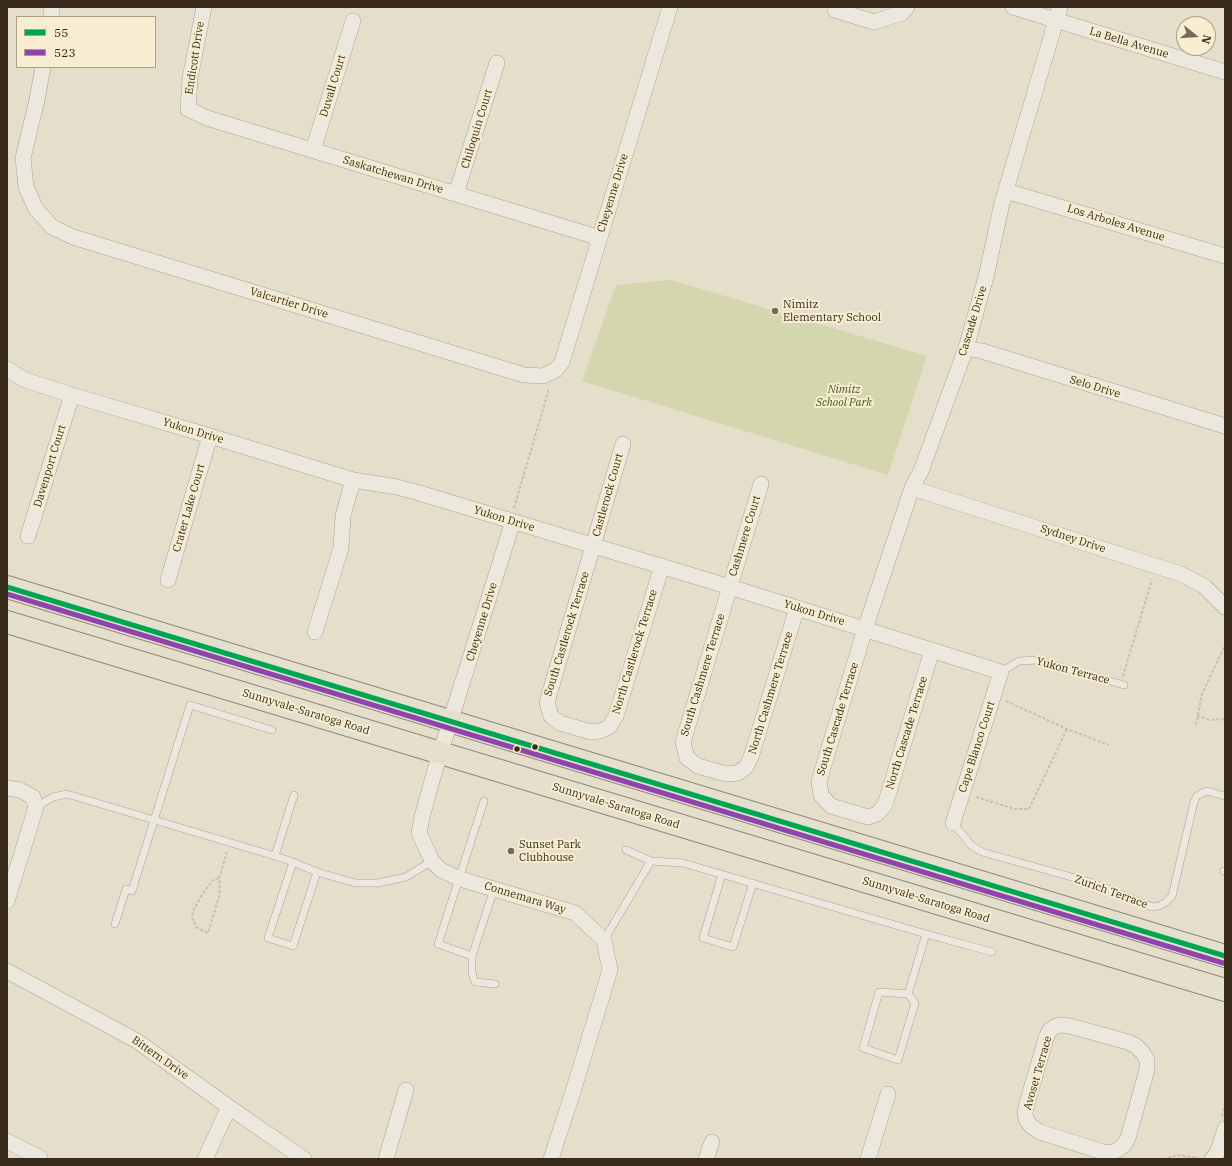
<!DOCTYPE html>
<style>
body{margin:0}
#map{position:relative;width:1232px;height:1166px;overflow:hidden;background:#e5decb;font-family:"IBM Plex Serif",serif}
canvas{display:block}
.frame{position:absolute;inset:0;border:8px solid #392b1c;pointer-events:none}
.legend{position:absolute;left:16px;top:16px;width:140px;height:52px;box-sizing:border-box;background:#f7edd0;border:1px solid #ab9f88;margin:0;padding:5px 7px;list-style:none;font-size:12px;color:#392b1c}
.legend li{display:flex;align-items:center;gap:8px;height:20px}
.legend b{width:20px;border:1px solid #ab9f88}
.north{position:absolute;left:1176px;top:16px;width:40px;height:40px;box-sizing:border-box;background:#f7edd0;border:1px solid #ab9f88;border-radius:50%;rotate:107deg;font-size:11px;font-weight:700;line-height:16px;text-align:center;color:#392b1c}
.north::after{content:'';display:block;margin:auto;width:14px;height:18px;background:#756a59;clip-path:polygon(50% 0,100% 100%,50% 72%,0 100%)}
</style>
<div id="map">
<canvas width="1232" height="1166"></canvas>
<div class="frame"></div>
<ul class="legend">
<li><b style="height:5px;background:#00a651"></b>55</li>
<li><b style="height:5px;background:#8e44ad"></b>523</li>
</ul>
<div class="north">N</div>
</div>
<script>
const context = document.querySelector('canvas').getContext('2d');
context.lineJoin = 'round';
function fillPath(path, color) {
  context.fillStyle = color;
  context.fill(path, 'evenodd');
}
function toPath(rows) {
  const path = new Path2D();
  for (const r of rows) {
    path.moveTo(r[0], r[1]);
    for (let i = 2; i < r.length; i += 2) path.lineTo(r[i], r[i + 1]);
  }
  return path;
}
function stroke(path, color, width, dash) {
  context.strokeStyle = color;
  context.lineWidth = width;
  context.lineCap = dash ? 'butt' : 'round';
  context.setLineDash(dash || []);
  context.stroke(path);
}
function label(font, color, halo, rows, align = 'center') {
  context.font = font + ' "IBM Plex Serif",serif';
  context.lineWidth = 4;
  context.setLineDash([]);
  context.textBaseline = 'middle';
  context.strokeStyle = halo;
  context.fillStyle = color;
  for (const [text, x, y, turn = 0] of rows) {
    context.save();
    context.translate(x, y);
    context.rotate((+turn || 0) * Math.PI / 180);
    context.textAlign = isNaN(turn) ? turn : align;
    if (halo) context.strokeText(text, 0, 0);
    context.fillText(text, 0, 0);
    context.restore();
  }
}
fillPath(toPath([
 [671,280,927,356,888,475,582,381,616,285]
]), '#d4d6ad');
const lane = toPath([
 [1001,672,1019,661,1037,660,1124,685],
 [484,801,438,944,472,956,494,889],
 [36,807,53,797,67,794,275,856,293,862,317,872,355,883,378,883,406,877,432,861],
 [953,823,971,845,982,852,1093,883,1152,907,1159,906,1166,902,1172,896,1194,802,1197,796,1202,793,1207,791,1225,796],
 [626,850,651,861,683,863,926,934,992,952],
 [275,856,294,795],
 [293,862,268,938,293,946,317,872],
 [1224,871,1225,871],
 [722,874,703,938,733,947,753,883],
 [115,924,126,889,132,891,190,705,272,730],
 [604,940,651,861],
 [472,956,472,973,475,982,495,984],
 [908,994,879,992,863,1048,898,1060,915,1003,908,994,926,934]
]);
const street = toPath([
 [204,7,190,78,188,109,207,118,600,238],
 [1013,7,1225,72],
 [835,10,874,22,902,13,907,7],
 [51,17,52,7],
 [43,67,37,100,23,158,26,187,36,209,52,227,73,237,524,375,543,376,556,370,562,362,670,7],
 [313,150,353,21],
 [1006,191,1225,256],
 [456,194,497,63],
 [966,348,982,351,1225,426],
 [7,369,25,380,72,395,210,436,353,480,397,487,416,492,730,587,1001,672,953,823],
 [623,444,547,702,551,716,560,723,591,732,600,731,609,727,616,716,662,566],
 [761,484,683,742,687,758,698,766,726,774,738,773,746,767,751,757,797,608],
 [912,488,1181,574,1204,586,1225,607],
 [513,521,435,770,422,817,419,833,432,861,441,870,460,879,575,913,604,940,610,970,572,1095,551,1159],
 [28,536,72,395],
 [168,580,210,436],
 [315,632,341,548,343,516,353,480],
 [932,650,885,805,877,814,868,817,831,806,821,795,819,781,865,629,912,488,921,471,966,348,986,277,1002,203,1060,7],
 [7,788,20,790,33,797,36,807,7,901],
 [7,971,137,1041,229,1107,304,1159],
 [1062,1025,1070,1026,1128,1042,1136,1046,1143,1053,1147,1060,1147,1070,1128,1138,1124,1145,1119,1149,1111,1153,1103,1152,1040,1132,1031,1126,1026,1119,1025,1112,1027,1103,1046,1038,1050,1030,1056,1026,1062,1025],
 [7,1141,40,1158],
 [205,1159,229,1107],
 [386,1159,406,1090],
 [706,1159,712,1142],
 [868,1159,888,1094],
 [1212,1159,1216,1155,1219,1148,1225,1129]
]);
const primary = toPath([
 [7,587,1225,956],
 [7,622,1225,990]
]);
stroke(lane, '#aaa395', 8);
stroke(street, '#aaa395', 16);
stroke(primary, '#90887b', 24);
stroke(toPath([
 [514,508,548,392,548,388],
 [1123,676,1152,579],
 [1006,701,1067,729,1109,745],
 [1197,716,1210,720,1225,719],
 [1196,725,1202,694,1225,645],
 [976,797,1015,809,1029,809,1067,729],
 [219,878,213,880,209,885,200,898,193,911,192,917,196,927,208,933,219,897,220,889,219,878,227,852],
 [1222,1116,1225,1105],
 [1163,1159,1177,1155,1199,1158]
]), '#c6bfb4', 2, [3, 2]);
stroke(lane, '#ede8de', 7);
stroke(street, '#ede8de', 15);
stroke(primary, '#e5dfce', 22);
stroke(toPath([
 [7,587,1225,956]
]), '#00a651', 5);
stroke(toPath([
 [7,594,1223,963]
]), '#8e44ad', 5);
for (const [x, y, r, color] of [
 [775,311,4,"#756a59"],
 [535,747,3.5,"#392b1c"],
 [517,749,3.5,"#392b1c"],
 [511,851,4,"#756a59"]
]) {
  const dot = new Path2D();
  dot.arc(x, y, r, 0, 2 * Math.PI);
  context.fillStyle = color;
  context.fill(dot);
  stroke(dot, '#f7edd0', 1.5);
}
label('11px', '#392b1c', '#f7edd0', [
 ["La Bella Avenue",1129,43,17],
 ["Endicott Drive",195,58,-81],
 ["Duvall Court",333,86,-73],
 ["Chiloquin Court",477,129,-73],
 ["Saskatchewan Drive",393,175,17],
 ["Cheyenne Drive",613,193,-73],
 ["Los Arboles Avenue",1116,223,17],
 ["Valcartier Drive",289,303,17],
 ["Cascade Drive",973,321,-73],
 ["Selo Drive",1095,387,17],
 ["Yukon Drive",193,431,17],
 ["Davenport Court",50,466,-73],
 ["Castlerock Court",608,495,-74],
 ["Crater Lake Court",189,508,-74],
 ["Yukon Drive",504,519,17],
 ["Cashmere Court",745,536,-73],
 ["Sydney Drive",1073,539,18],
 ["Yukon Drive",814,613,17],
 ["Cheyenne Drive",482,622,-73],
 ["South Castlerock Terrace",567,634,-73],
 ["North Castlerock Terrace",635,652,-73],
 ["Yukon Terrace",1073,671,15],
 ["South Cashmere Terrace",703,675,-73],
 ["North Cashmere Terrace",771,693,-73],
 ["Sunnyvale-Saratoga Road",306,712,17],
 ["South Cascade Terrace",838,719,-73],
 ["North Cascade Terrace",907,733,-73],
 ["Cape Blanco Court",977,747,-72],
 ["Sunnyvale-Saratoga Road",616,806,17],
 ["Zurich Terrace",1111,892,20],
 ["Connemara Way",525,898,17],
 ["Sunnyvale-Saratoga Road",926,900,17],
 ["Bittern Drive",160,1058,35],
 ["Avoset Terrace",1038,1073,-74]
]);
label('11px', '#392b1c', '#f7edd0', [
 ["Nimitz",783,305],
 ["Elementary School",783,318],
 ["Sunset Park",519,845],
 ["Clubhouse",519,858]
], 'left');
label('italic 11px', '#495722', '#f7edd0', [
 ["Nimitz",844,390],
 ["School Park",844,403]
]);
</script>
